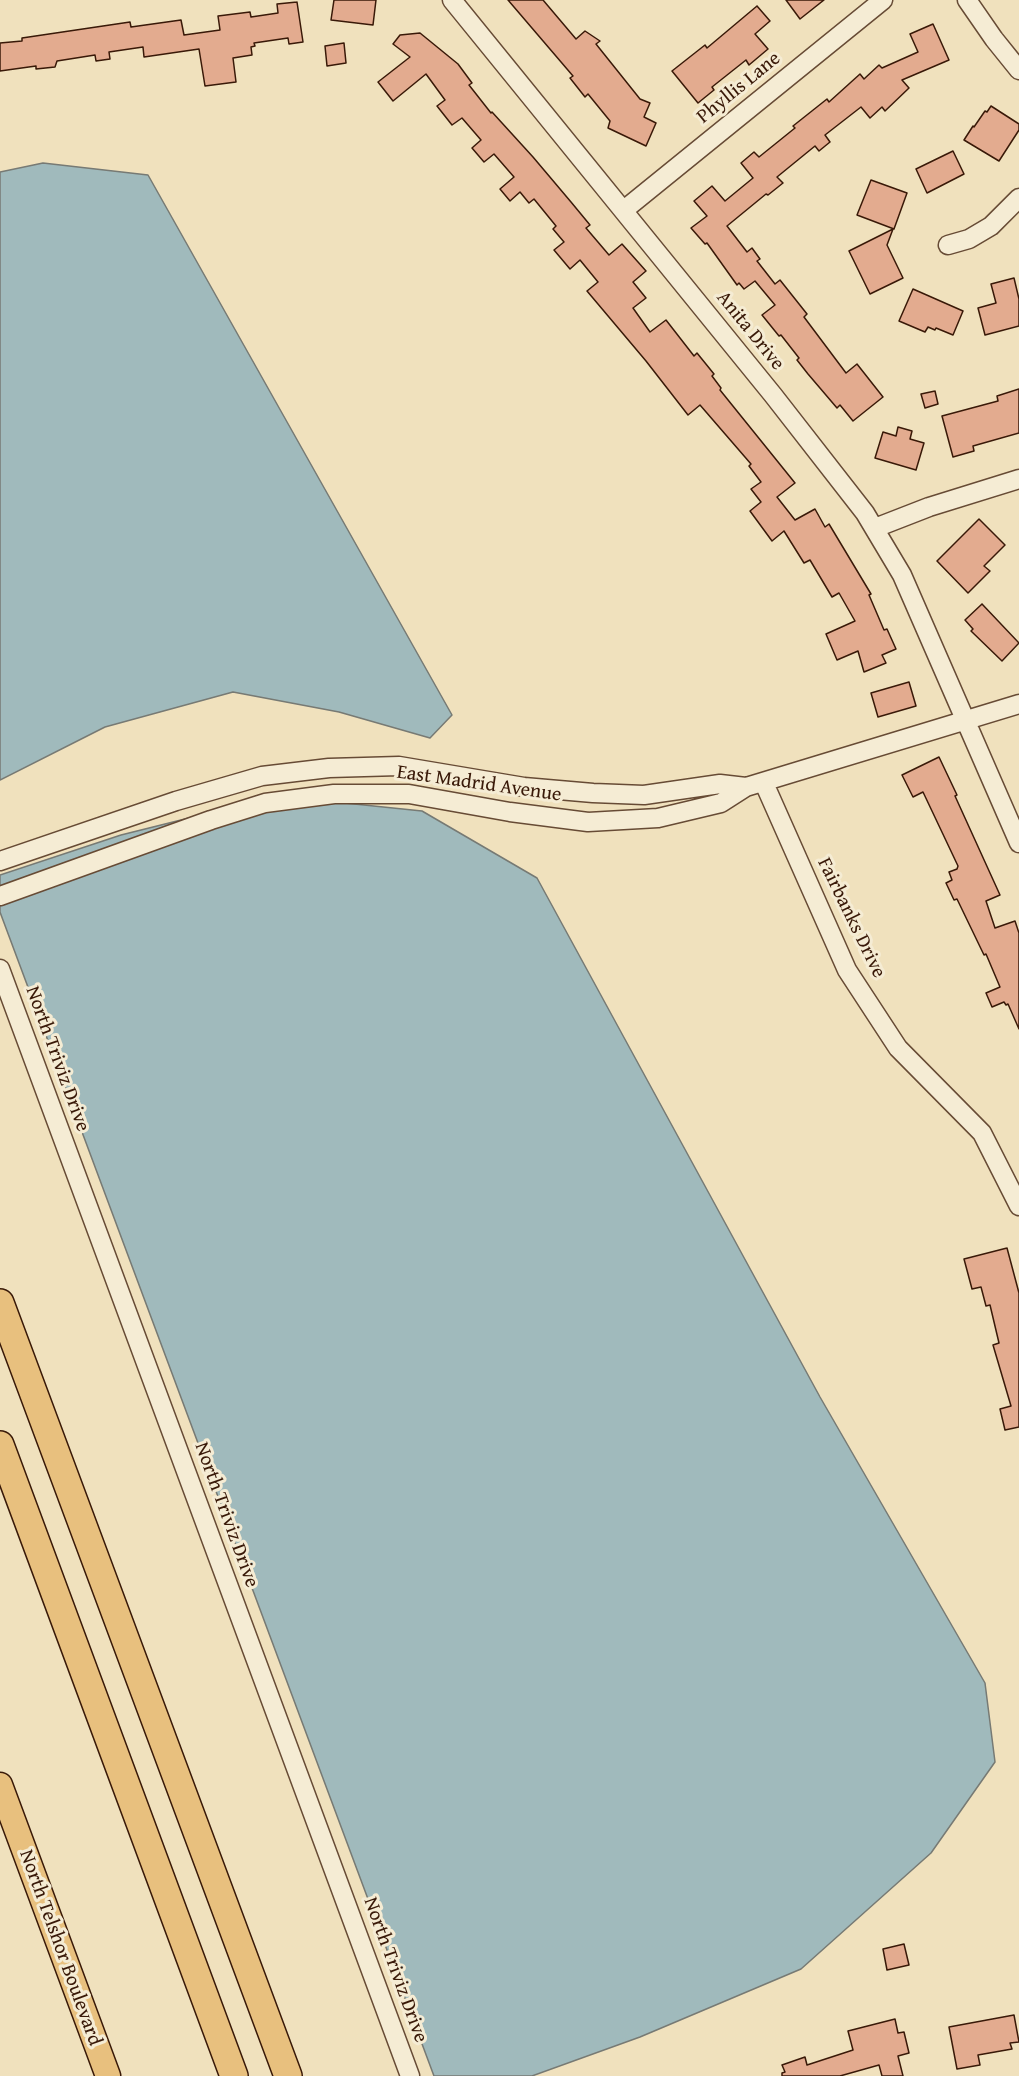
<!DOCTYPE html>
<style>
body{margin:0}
canvas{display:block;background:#f0e1bd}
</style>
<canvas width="1019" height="2076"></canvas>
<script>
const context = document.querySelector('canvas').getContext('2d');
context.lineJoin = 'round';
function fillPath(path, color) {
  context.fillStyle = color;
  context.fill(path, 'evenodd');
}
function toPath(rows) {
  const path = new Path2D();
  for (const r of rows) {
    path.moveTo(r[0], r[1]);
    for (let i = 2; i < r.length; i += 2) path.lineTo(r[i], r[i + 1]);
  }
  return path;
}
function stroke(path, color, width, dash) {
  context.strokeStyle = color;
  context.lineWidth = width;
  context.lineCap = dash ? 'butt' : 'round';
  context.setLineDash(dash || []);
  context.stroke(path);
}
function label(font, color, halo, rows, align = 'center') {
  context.font = font + ' "Gentium Book Plus",serif';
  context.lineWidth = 6;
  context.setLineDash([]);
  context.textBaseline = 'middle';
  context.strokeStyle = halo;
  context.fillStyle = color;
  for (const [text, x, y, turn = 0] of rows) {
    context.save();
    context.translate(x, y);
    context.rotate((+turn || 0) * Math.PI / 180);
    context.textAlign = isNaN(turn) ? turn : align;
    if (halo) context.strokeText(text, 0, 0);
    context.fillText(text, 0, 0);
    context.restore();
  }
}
const water = toPath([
 [43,163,148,175,452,715,430,738,339,712,233,692,105,727,0,780,0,172,43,163],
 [277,796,422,811,537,878,820,1397,985,1683,995,1762,931,1853,801,1969,640,2037,532,2076,434,2076,0,912,0,875,121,835,277,796]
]);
fillPath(water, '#a0babc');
stroke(water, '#777a74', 1.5);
const building = toPath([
 [334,0,376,0,373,25,331,20,334,0],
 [508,0,543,0,576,39,585,31,600,41,596,44,640,99,650,103,644,117,656,123,646,146,608,128,610,121,588,94,585,97,570,78,573,76,508,0],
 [786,0,824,0,800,19,786,0],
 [297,2,303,42,289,44,288,38,254,43,255,46,251,47,252,55,233,58,236,82,205,86,199,49,144,57,143,47,109,52,110,59,96,61,95,55,57,61,55,67,36,69,36,66,0,71,0,43,22,41,22,38,130,22,131,27,181,20,184,35,220,30,218,16,250,12,251,17,278,13,277,4,297,2],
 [757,6,770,21,755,34,768,49,749,65,746,60,712,87,714,90,698,103,672,71,705,45,707,48,757,6],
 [933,24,949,60,902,80,909,88,885,111,882,107,870,118,861,107,825,135,830,142,819,151,815,146,777,177,783,183,768,195,766,194,727,226,747,252,752,248,760,259,757,261,775,284,780,280,807,314,804,317,846,373,857,364,883,397,853,421,840,405,837,408,808,374,797,360,799,358,781,335,779,336,762,315,775,305,755,281,744,289,739,283,737,285,707,243,705,244,691,228,707,216,694,201,712,186,725,201,753,178,741,163,754,152,759,157,795,128,793,126,827,99,829,102,860,74,864,79,879,65,882,68,918,52,910,34,933,24],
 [420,33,458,64,472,83,469,85,491,113,492,112,533,157,571,202,590,225,586,228,609,255,622,244,646,271,633,282,646,298,633,308,650,332,666,320,694,356,697,353,714,374,712,376,721,388,720,390,795,483,777,497,795,520,815,509,825,527,829,524,871,594,869,595,884,630,887,629,896,649,882,655,886,663,864,672,858,651,837,660,826,634,855,621,839,593,832,597,810,560,804,563,784,531,772,541,750,511,761,502,751,489,761,482,749,466,751,464,700,405,688,415,646,361,587,291,598,282,580,260,570,269,554,250,564,242,553,229,556,226,534,199,529,203,520,192,510,201,500,189,514,177,494,154,484,162,472,148,481,140,462,118,452,125,437,106,445,100,426,74,393,101,378,82,410,57,393,44,400,35,420,33],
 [344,43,346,63,327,66,325,46,344,43],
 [991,106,1019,124,1019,130,999,161,964,140,973,126,974,127,985,111,987,112,991,106],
 [953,151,964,174,927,193,916,169,953,151],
 [871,180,907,193,894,229,857,215,871,180],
 [893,229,887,245,903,278,870,294,849,251,893,229],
 [1014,278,1019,299,1019,326,985,335,978,308,996,303,991,284,1014,278],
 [913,289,963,311,953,335,936,328,935,330,928,327,925,332,899,321,913,289],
 [1019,389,1019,433,973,446,974,451,953,457,942,416,998,401,997,396,1019,389],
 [935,391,938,404,925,408,921,394,935,391],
 [898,427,912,431,910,439,924,443,916,470,875,458,883,432,896,436,898,427],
 [979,519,1005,545,984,566,990,571,968,593,937,561,979,519],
 [982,604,1019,643,1002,661,971,631,973,629,965,620,982,604],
 [909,682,916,706,878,717,871,693,909,682],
 [939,757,957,795,955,796,1000,895,986,901,995,928,1015,921,1019,933,1019,1029,1008,1004,1006,1005,1004,1002,992,1007,986,993,1000,987,986,954,984,955,957,899,954,900,946,883,952,880,949,872,957,869,958,866,923,792,913,797,902,775,939,757],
 [1007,1248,1019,1293,1019,1427,1005,1430,1000,1409,1011,1406,993,1345,999,1343,990,1305,986,1306,981,1287,972,1289,964,1259,1007,1248],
 [904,1944,909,1965,887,1970,883,1949,904,1944],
 [1014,2015,1019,2042,1010,2043,1012,2049,978,2055,980,2065,957,2069,949,2027,1014,2015],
 [895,2019,898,2033,904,2032,909,2053,898,2056,903,2076,882,2076,879,2065,840,2076,782,2076,782,2073,785,2072,782,2065,805,2057,807,2065,853,2050,848,2031,895,2019]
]);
fillPath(building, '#e3ab8f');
stroke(building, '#391908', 1.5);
const minor = toPath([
 [452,0,773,395,865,513,902,575,1019,843],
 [967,0,994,39,1019,70],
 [624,210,883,0],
 [948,245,969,239,991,226,1019,198],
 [875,528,929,507,1019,479],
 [764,783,847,970,898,1048,982,1133,1019,1206],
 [0,861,176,801,262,776,329,768,399,766,524,787,593,793,644,795,720,784,746,787],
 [0,896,211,820,265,803,334,794,409,794,510,812,588,822,658,818,721,803,746,787,1019,704],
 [0,969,410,2076]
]);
const major = toPath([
 [0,1785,108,2076]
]);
const highway = toPath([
 [0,1303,288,2076],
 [0,1445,234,2076]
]);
stroke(minor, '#674b35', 21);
stroke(major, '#391908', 27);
stroke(highway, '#391908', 30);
stroke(minor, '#f5ecd4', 18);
stroke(major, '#e8c07e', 24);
stroke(highway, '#e8c07e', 27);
label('20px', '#391908', '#f5ecd4', [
 ["Phyllis Lane",739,88,-39],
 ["Anita Drive",750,331,51],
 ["East Madrid Avenue",479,784,8],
 ["Fairbanks Drive",851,918,64],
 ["North Triviz Drive",57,1059,70],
 ["North Triviz Drive",226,1515,70],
 ["North Telshor Boulevard",60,1948,70],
 ["North Triviz Drive",395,1970,70]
]);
</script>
